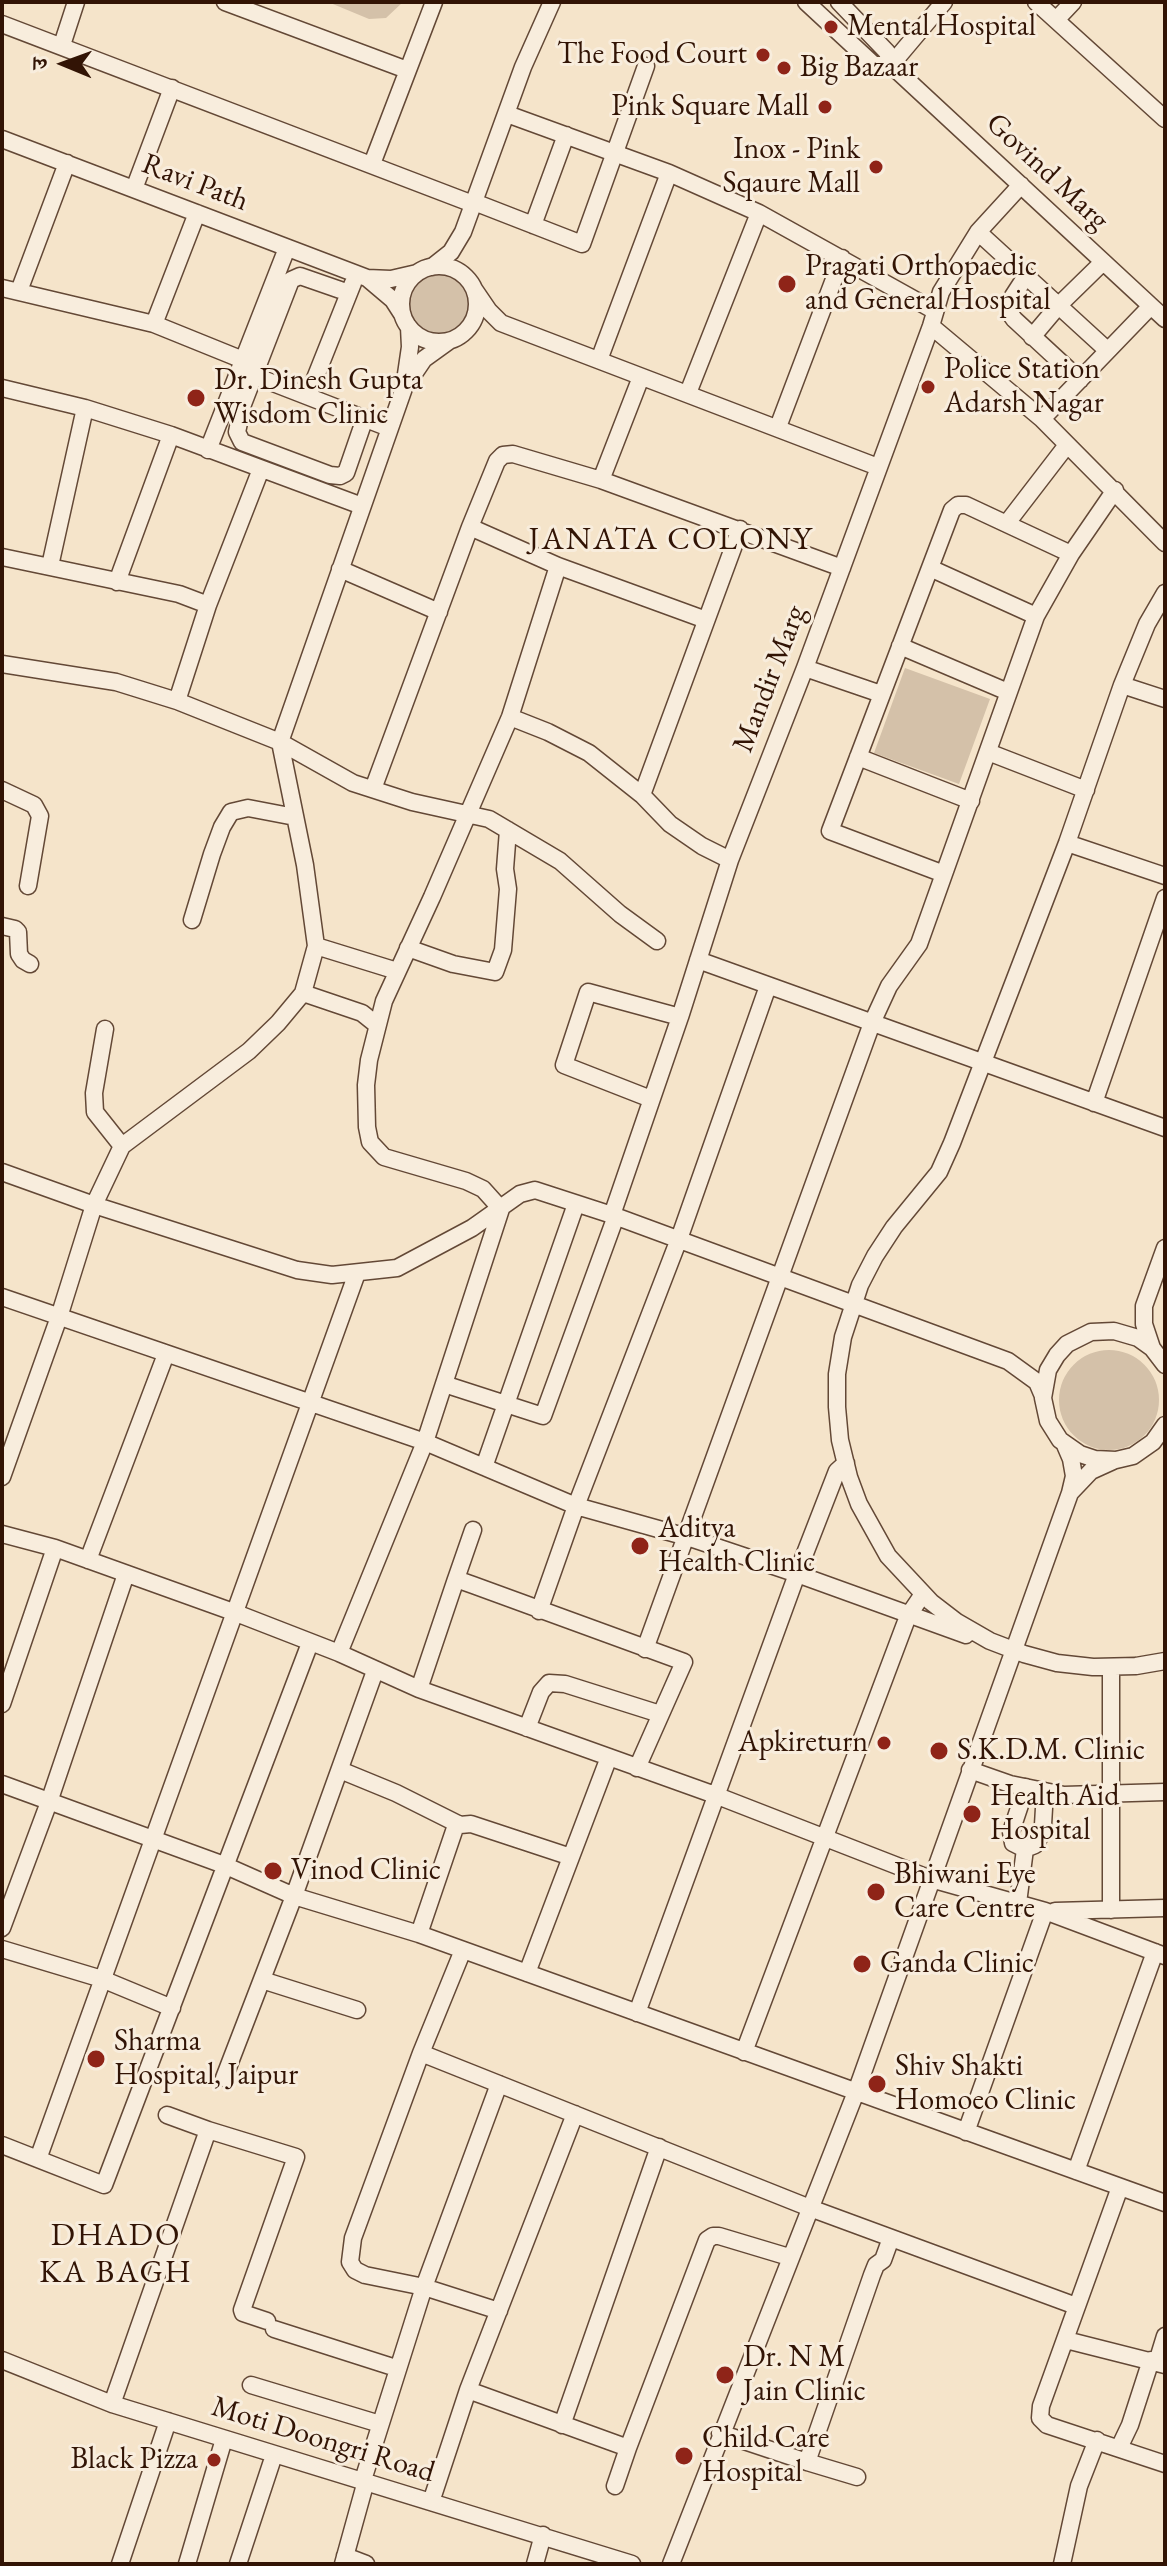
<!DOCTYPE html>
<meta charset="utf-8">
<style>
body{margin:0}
#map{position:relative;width:1167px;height:2566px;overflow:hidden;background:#f5e4ca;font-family:"EB Garamond","Noto Serif Devanagari",serif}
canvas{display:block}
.frame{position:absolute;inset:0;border:4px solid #321405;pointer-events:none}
.north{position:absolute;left:24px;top:24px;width:80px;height:80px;-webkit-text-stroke:6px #f8eddd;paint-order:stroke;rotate:271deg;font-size:22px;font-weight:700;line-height:32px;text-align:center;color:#321405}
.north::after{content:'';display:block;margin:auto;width:28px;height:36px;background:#321405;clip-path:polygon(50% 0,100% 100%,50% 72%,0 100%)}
</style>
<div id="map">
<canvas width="1167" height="2566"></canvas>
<div class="frame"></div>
<div class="north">उ</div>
</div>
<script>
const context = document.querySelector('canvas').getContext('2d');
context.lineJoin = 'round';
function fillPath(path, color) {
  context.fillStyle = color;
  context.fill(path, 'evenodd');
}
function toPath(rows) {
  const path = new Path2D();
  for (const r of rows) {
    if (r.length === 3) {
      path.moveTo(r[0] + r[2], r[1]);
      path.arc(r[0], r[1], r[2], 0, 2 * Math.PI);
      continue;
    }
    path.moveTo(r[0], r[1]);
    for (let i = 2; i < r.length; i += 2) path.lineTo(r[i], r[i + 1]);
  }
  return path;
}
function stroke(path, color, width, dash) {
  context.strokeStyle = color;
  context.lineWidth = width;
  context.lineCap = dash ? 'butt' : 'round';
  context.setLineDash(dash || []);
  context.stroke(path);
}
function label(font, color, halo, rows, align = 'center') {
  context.font = font + ' "EB Garamond",serif';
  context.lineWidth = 6;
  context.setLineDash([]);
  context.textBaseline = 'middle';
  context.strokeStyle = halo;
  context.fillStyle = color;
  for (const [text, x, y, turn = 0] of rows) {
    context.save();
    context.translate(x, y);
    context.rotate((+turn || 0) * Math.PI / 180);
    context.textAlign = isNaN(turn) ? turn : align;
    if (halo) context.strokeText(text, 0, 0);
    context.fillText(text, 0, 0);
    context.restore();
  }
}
fillPath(toPath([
 [328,2,403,2,386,18,369,19],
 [439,303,30],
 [905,668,990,699,959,784,874,753],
 [1109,1400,50]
]), '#d4c1a9');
const minor = toPath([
 [225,2,407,70],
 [806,2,874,65,891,65],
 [839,2,887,52,891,65,1165,319],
 [1036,2,1165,119],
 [1056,20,1073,2],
 [2,24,473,204],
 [62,45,76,2],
 [891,65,944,2],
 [507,114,669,173,759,213,935,311],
 [2,139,367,278,393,300,402,314],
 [372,164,434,2],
 [134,189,172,88],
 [474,202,582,244,646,66],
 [533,225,566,135],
 [978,232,1107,350],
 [439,304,38],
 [432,267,451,252,463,232,523,67,552,2],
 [1026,276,1013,296,1009,312,1014,319,1080,380],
 [367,278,391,279,417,273],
 [2,288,154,324,243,360],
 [474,289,489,311,501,323,878,467],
 [19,291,67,163],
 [349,293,300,276,291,280,243,404,237,432,242,442,330,475,340,476,346,473,365,418],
 [154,324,197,213],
 [931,326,1042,419,1165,543],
 [1032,337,1059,305,1102,263],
 [599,360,669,173],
 [255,376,389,428],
 [407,384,424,359,449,341],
 [2,388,85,408,171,435,362,506],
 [688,393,759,213],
 [308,396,353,283],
 [1042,419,1150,307],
 [778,427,842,258],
 [208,450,287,248],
 [601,480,641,377],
 [1007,523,1067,445],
 [470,527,558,566,706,620],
 [2,557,179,594,208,605],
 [50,566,85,408],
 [930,568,1036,616],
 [340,569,439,612],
 [117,582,171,435],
 [1165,593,1147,624,1122,685,1067,843,952,1143,939,1172,894,1227,875,1256,860,1285,843,1337,837,1374,837,1407,840,1440,849,1477,859,1504,888,1556,931,1602,957,1622,990,1641,1024,1654,1057,1663,1093,1667,1136,1666,1165,1661],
 [900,646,1008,692],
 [2,664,116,682,177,701,280,742,353,783,412,802,489,819,560,861,620,914,657,941],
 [805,668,881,694],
 [1122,685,1165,699],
 [177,701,208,605,261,469],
 [510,717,548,732,589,753,642,795,670,824,702,846,730,860],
 [988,752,1086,790],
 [858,757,971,801],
 [373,789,470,527,497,461,503,455,513,454,601,480,842,568],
 [2,790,34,805,40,816,28,886],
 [642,795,740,529],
 [1067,843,1165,876],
 [944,874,830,831,952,510,958,505,966,505,1071,554],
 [192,920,212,854,222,827,231,812,248,808,295,817],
 [2,926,15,929,18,932,19,954,23,960,30,964],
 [316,946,397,971],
 [408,948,453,964,495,972,503,950,508,889,505,869,508,830],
 [698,960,1165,1128],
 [303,993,362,1013,377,1025],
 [105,1029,94,1093,95,1112,122,1146],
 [651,1099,564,1065,588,992,680,1017],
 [1094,1103,1165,898],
 [2,1172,94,1205,297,1270,332,1275,397,1268,472,1228,520,1194,535,1190,612,1215,1008,1361,1037,1382,1043,1396],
 [612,1215,680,1017,730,860,805,668,931,326,941,292,978,232,1021,185],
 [2,1297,425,1442,576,1506,687,1537,797,1574,966,1635],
 [1152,1348,1144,1324,1144,1306,1165,1248],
 [1165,1365,1152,1348,1138,1338,1114,1331,1091,1332,1067,1344,1057,1355,1048,1370,1043,1398,1048,1421,1060,1440,1080,1454,1095,1459,1116,1460,1133,1456,1153,1442,1165,1425],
 [444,1384,543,1416,616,1216],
 [484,1467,576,1204],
 [2,1477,59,1317,94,1205,122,1146,249,1051,278,1023,303,993,316,946,305,865,280,742,404,388,410,347,409,327],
 [1071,1492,1091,1471,1113,1461],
 [2,1534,55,1548,236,1613,339,1653,419,1689,715,1795,931,1879,1045,1911,1165,1956],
 [88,1560,166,1354],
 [456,1579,473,1530],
 [539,1611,576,1506,679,1239,768,986],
 [645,1649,872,1023,889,986,919,944,1036,616,1071,554,1115,490],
 [339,1653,425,1442,501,1209,483,1189,466,1181,384,1157,370,1142,367,1127,366,1085,369,1060,384,1001,432,897,510,717,558,566],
 [1111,1667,1111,1910],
 [419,1689,456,1579,473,1585,684,1662,637,1768],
 [2,1704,55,1548],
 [527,1728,541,1692,549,1683,565,1684,660,1714],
 [340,1770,396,1793,460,1825],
 [970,1770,1010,1784,1064,1795,1165,1792],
 [2,1784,224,1865,294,1896,419,1934,1165,2203],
 [1026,1787,1011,1832,1013,1843,1025,1849,1035,1845,1039,1838,1043,1825,1045,1791],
 [1018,1903,1025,1849],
 [1055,1911,1165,1908],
 [2,1928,49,1802,126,1574],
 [419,1934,455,1828,460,1825,471,1824,571,1857],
 [2,1949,102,1979,172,2008],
 [463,1950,421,2053,353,2238,350,2262,355,2270,365,2275,424,2287,499,2311],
 [527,1973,609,1757],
 [262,1980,357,2010],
 [637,2013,797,1574,837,1471,846,1463],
 [744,2052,908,1616,923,1594],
 [421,2053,810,2208,1076,2306],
 [224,2078,294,1896,375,1671],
 [167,2115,208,2130],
 [966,2132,1045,1911],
 [2,2145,104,2185,310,1643],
 [38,2159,357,1273],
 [1076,2171,1155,1952],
 [1120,2187,1041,2406,1040,2418,1047,2425,1165,2464],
 [274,2329,396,2368],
 [1066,2340,1165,2365],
 [2,2360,112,2404,632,2564],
 [1157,2362,1165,2336],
 [251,2385,380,2424],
 [468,2390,628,2448,707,2240,713,2236,719,2236,789,2257],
 [112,2404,208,2130,296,2157,242,2310,243,2313,267,2321],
 [562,2425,659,2147],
 [720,2433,807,2462,872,2275,876,2265,883,2260,891,2238],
 [1119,2448,1130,2425,1151,2360],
 [807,2462,857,2477],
 [363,2480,424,2287,499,2084],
 [615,2486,628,2448],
 [431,2502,468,2390,575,2114],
 [345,2556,366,2564],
 [120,2564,168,2421],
 [187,2564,224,2439],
 [238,2564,274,2455],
 [343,2564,366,2481],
 [535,2564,543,2535],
 [671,2564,856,2092,1070,1493,1074,1476,1071,1459,1065,1445],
 [1062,2564,1079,2486,1097,2440]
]);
stroke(minor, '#634836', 19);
stroke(minor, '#f8eddd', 16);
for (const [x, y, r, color] of [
 [831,27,8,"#8f2418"],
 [763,55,8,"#8f2418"],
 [784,68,8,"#8f2418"],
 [825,107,8,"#8f2418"],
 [876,167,8,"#8f2418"],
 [787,284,10,"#8f2418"],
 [928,387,8,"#8f2418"],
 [196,398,10,"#8f2418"],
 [640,1546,10,"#8f2418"],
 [884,1743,8,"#8f2418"],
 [939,1751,10,"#8f2418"],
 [972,1814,10,"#8f2418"],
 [273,1871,10,"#8f2418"],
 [876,1892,10,"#8f2418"],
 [862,1964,10,"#8f2418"],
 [96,2059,10,"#8f2418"],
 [877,2084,10,"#8f2418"],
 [725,2375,10,"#8f2418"],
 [684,2456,10,"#8f2418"],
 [214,2460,8,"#8f2418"]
]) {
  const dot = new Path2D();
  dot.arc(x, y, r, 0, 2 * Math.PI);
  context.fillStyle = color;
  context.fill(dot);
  stroke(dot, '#f8eddd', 3);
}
label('30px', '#321405', '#f8eddd', [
 ["Mental Hospital",847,27],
 ["The Food Court",747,55,"right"],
 ["Big Bazaar",800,68],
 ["Pink Square Mall",809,107,"right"],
 ["Inox - Pink",860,150,"right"],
 ["Sqaure Mall",860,184,"right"],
 ["Pragati Orthopaedic",805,267],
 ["and General Hospital",805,301],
 ["Police Station",944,370],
 ["Adarsh Nagar",944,404],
 ["Dr. Dinesh Gupta",214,381],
 ["Wisdom Clinic",214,415],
 ["Aditya",658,1529],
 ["Health Clinic",658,1563],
 ["Apkireturn",868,1743,"right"],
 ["S.K.D.M. Clinic",957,1751],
 ["Health Aid",990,1797],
 ["Hospital",990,1831],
 ["Vinod Clinic",291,1871],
 ["Bhiwani Eye",894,1875],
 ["Care Centre",894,1909],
 ["Ganda Clinic",880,1964],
 ["Sharma",114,2042],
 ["Hospital, Jaipur",114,2076],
 ["Shiv Shakti",895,2067],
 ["Homoeo Clinic",895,2101],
 ["Dr. N M",743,2358],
 ["Jain Clinic",743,2392],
 ["Child Care",702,2439],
 ["Hospital",702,2473],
 ["Black Pizza",198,2460,"right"]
], 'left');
label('30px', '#321405', '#f8eddd', [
 ["Govind Marg",1047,172,43],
 ["Ravi Path",195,183,21],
 ["Mandir Marg",770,679,-69],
 ["Moti Doongri Road",323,2440,17]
]);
context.letterSpacing = '2px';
label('32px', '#321405', '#f8eddd', [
 ["JANATA COLONY",671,540],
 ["DHADO",116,2236],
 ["KA BAGH",116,2273]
]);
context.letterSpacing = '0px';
</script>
